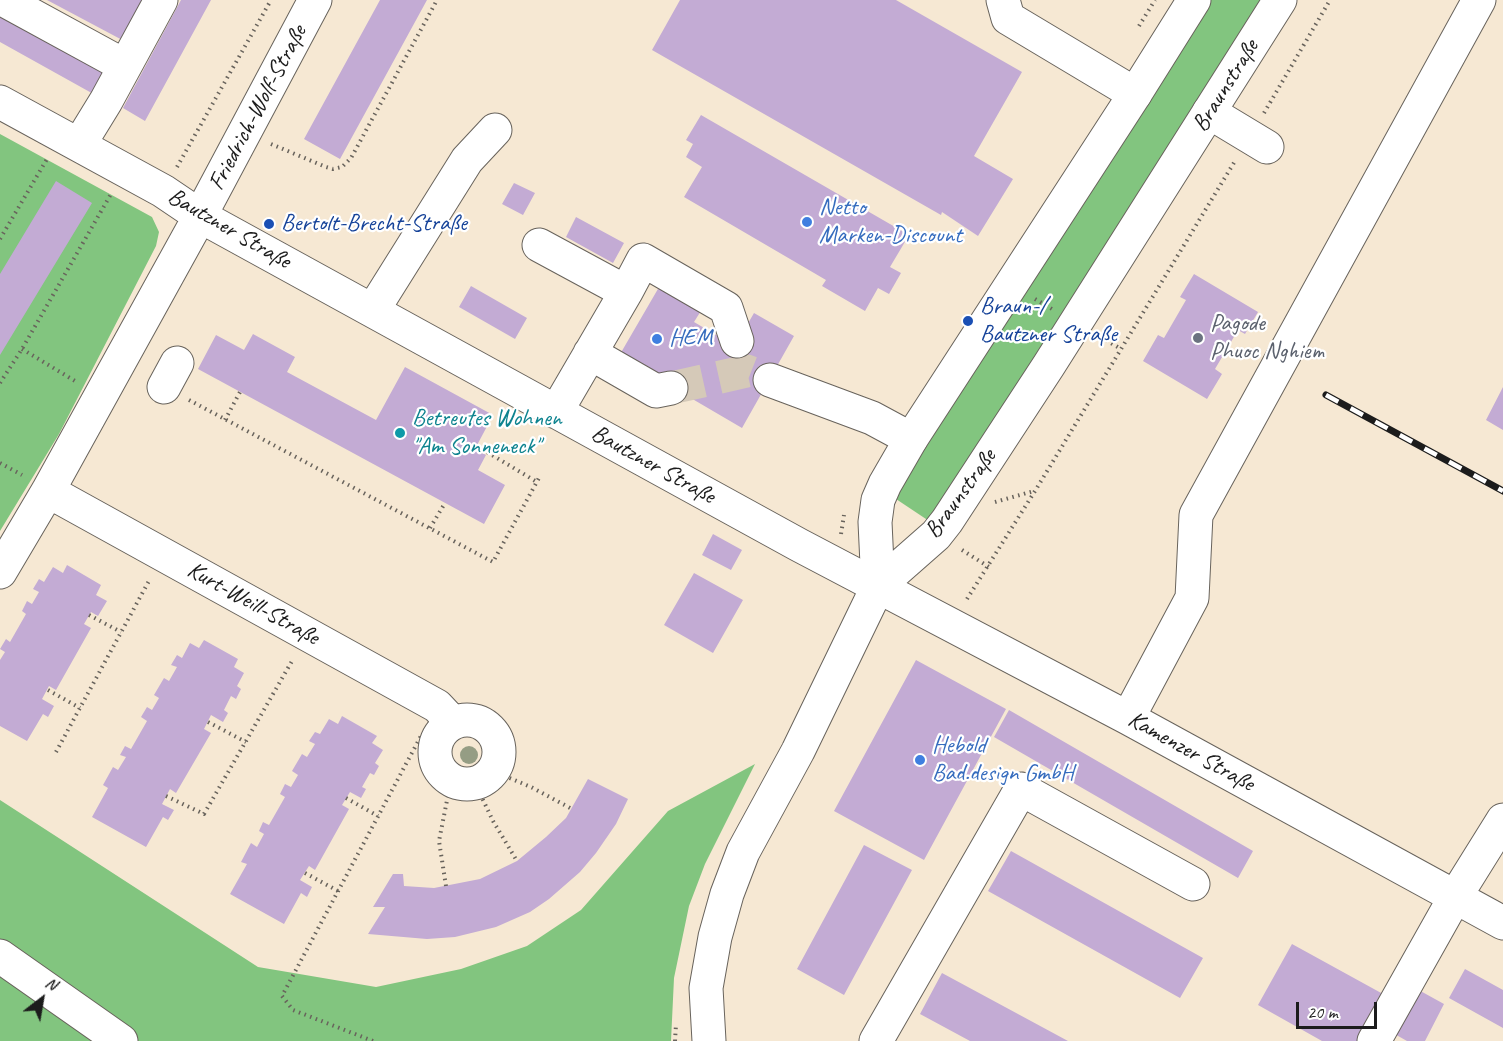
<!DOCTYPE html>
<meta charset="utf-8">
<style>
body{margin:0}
#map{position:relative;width:1503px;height:1041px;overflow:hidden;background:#f6e8d3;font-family:Caveat,sans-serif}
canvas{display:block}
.north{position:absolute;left:12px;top:969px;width:60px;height:60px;-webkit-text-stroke:4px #fff;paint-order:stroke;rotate:31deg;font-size:16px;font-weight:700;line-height:24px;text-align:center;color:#1c1c1c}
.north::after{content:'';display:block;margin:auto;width:21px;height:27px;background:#1c1c1c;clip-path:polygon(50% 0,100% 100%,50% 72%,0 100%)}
.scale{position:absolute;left:1296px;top:1002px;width:81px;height:27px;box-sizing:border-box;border:3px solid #1c1c1c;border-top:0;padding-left:8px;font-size:18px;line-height:21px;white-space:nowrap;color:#1c1c1c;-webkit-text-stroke:4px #fff;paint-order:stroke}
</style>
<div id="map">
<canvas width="1503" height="1041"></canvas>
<div class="north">N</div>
<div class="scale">20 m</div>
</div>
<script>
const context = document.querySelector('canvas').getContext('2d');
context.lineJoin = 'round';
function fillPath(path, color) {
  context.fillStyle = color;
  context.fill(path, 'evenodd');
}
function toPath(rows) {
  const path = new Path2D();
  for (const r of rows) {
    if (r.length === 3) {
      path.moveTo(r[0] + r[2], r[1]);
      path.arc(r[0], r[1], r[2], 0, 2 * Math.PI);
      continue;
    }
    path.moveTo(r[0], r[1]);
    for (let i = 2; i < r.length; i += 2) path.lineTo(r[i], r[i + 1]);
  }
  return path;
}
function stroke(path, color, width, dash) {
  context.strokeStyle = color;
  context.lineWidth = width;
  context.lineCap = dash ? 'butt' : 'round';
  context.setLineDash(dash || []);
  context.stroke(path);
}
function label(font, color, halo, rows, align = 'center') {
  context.font = font + ' Caveat,sans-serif';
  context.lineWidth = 4.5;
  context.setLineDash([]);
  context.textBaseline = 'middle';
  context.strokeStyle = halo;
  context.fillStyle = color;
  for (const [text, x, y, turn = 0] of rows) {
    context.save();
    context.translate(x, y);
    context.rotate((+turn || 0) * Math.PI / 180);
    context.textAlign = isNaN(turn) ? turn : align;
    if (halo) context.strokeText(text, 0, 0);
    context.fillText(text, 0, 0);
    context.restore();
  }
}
fillPath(toPath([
 [1209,0,1263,0,929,521,893,497],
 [0,134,152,217,159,232,156,246,59,434,0,531],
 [755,764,705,864,689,906,674,978,671,1041,135,1041,0,947,0,800,258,967,376,987,461,969,527,946,581,910,668,811],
 [0,968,106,1041,0,1041]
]), '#82c57f');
fillPath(toPath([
 [47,0,149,0,126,42],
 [181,0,211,0,145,121,123,108],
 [380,0,427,0,340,159,304,139],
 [680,0,896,0,1022,72,974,156,1013,179,978,236,942,212,941,215,652,50],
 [0,11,110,72,97,96,0,42],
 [701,115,909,235,890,267,901,273,889,294,878,288,865,311,822,286,826,280,684,197,702,167,686,157,693,144,686,140],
 [56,181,92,203,0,355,0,274],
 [514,183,535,193,523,215,502,204],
 [576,217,624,243,613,263,566,237],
 [1194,274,1258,312,1245,334,1238,330,1215,369,1222,374,1207,399,1143,361,1158,335,1164,338,1186,300,1180,297],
 [662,282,704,306,694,322,735,346,754,313,794,336,742,428,619,356],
 [471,286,527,318,515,339,459,307],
 [253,334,295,357,287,372,376,420,405,367,493,415,475,449,486,455,478,470,505,485,484,524,198,369,216,335,244,350],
 [1503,387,1503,430,1486,420],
 [713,534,742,550,731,570,702,555],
 [67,565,101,585,96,595,107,601,98,616,91,612,84,624,91,628,56,690,49,686,42,699,54,706,48,717,43,714,27,741,0,726,0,660,5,652,0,649,6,639,10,642,26,614,22,611,27,601,32,604,39,592,33,589,39,579,44,582,53,567,63,573],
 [694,573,743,600,713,653,664,625],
 [204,640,238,659,234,667,244,673,237,686,241,689,236,699,231,696,224,710,228,713,223,722,211,715,204,729,211,733,176,793,170,789,162,804,174,810,168,820,163,817,146,847,92,817,108,788,103,785,113,767,118,770,126,757,120,755,125,746,131,749,147,721,141,717,147,707,152,710,159,698,154,695,164,678,169,681,177,667,171,665,177,655,182,658,190,643,199,648],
 [916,660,1006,709,924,860,834,811],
 [1009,710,1253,851,1238,878,994,737],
 [342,716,377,736,372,743,383,750,375,763,379,766,374,775,370,773,362,787,366,789,361,798,350,792,342,805,349,809,315,870,309,866,300,880,312,887,307,897,301,893,284,924,230,894,247,864,241,862,251,843,257,847,264,834,259,831,263,822,269,825,285,797,280,794,285,784,291,787,298,775,292,771,302,754,307,757,315,744,309,741,315,732,320,734,329,719,338,724],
 [588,779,628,799,616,824,596,853,580,872,549,899,530,912,496,927,455,937,427,939,368,934,385,907,373,907,393,874,403,874,404,886,434,888,480,879,517,861,546,837,566,818],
 [864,845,912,870,844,995,797,969],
 [1011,851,1203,958,1180,998,988,891],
 [1292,944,1383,994,1357,1041,1322,1041,1258,1005],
 [1465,969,1503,990,1503,1028,1449,998],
 [942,973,1068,1041,970,1041,920,1014],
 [1415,988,1444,1004,1425,1041,1407,1041,1391,1032]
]), '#c3abd4');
stroke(toPath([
 [671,388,747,371,770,380]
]), '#d5c9b8', 33, [33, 16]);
const minor = toPath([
 [4,0,125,66],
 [1003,0,1008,18,1135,94],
 [0,102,163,191,200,216,799,545,1128,718,1503,923],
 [1209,112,1267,147],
 [79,145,106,101,161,0],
 [539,245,626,292,556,412],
 [626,292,643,260,726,308,737,341],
 [373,310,467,160,495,130],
 [590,353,656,391,671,388],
 [770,380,872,418,911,439],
 [164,387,177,363],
 [48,491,437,706,453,723],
 [0,572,48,491,200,216,315,0],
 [1128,718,1192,598,1196,515,1479,0],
 [467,752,32],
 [0,956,121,1041],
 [876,1041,1021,789,1193,884],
 [1374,1041,1455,897,1503,820]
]);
const major = toPath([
 [878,586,875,522,878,500,885,484,911,439,1135,94,1194,0],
 [709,1041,706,988,715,937,727,894,743,852,798,751,878,586,936,535,947,521,1049,365,1280,0]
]);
stroke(minor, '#68635c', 35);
stroke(major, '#68635c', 35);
stroke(toPath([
 [1139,26,1155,0],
 [1264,113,1330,0],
 [271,144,326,167,333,169,342,167,351,158,437,0],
 [177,167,271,0],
 [0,239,47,159],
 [1035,299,1052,309],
 [1101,337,1121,349],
 [22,349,75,381],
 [0,383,22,349,111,194],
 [189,400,493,562,540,476],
 [225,420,240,392],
 [477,446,537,482],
 [0,463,22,475],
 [995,502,1034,491],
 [430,528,445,503],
 [841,534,844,515],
 [962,550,989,567],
 [967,599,1035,491,1235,161],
 [89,615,121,632],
 [48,690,80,708],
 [208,722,246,742],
 [56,752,150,579],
 [493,771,531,787,572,809],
 [475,783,493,821,517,861],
 [166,796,204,814,292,661],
 [346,798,378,816],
 [305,873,338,891],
 [446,886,439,841,451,780],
 [373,1041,293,1010,282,996,422,734],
 [675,1041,676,1024]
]), '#68635c', 4, [1.5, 4.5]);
stroke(minor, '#fff', 33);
stroke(major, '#fff', 33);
const rail = toPath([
 [1326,395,1503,491]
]);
stroke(rail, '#1c1c1c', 7);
stroke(rail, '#fff', 4.5, [14]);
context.fillStyle = '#959d84';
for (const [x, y] of [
 [469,755]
]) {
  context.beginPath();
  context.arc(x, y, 9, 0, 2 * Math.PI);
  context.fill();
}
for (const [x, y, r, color] of [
 [807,222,6,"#3f7fe0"],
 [269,224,6,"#1a4fb4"],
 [968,321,6,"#1a4fb4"],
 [1198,338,6,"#6b7280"],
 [657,339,6,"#3f7fe0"],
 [400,433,6,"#0f9aa8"],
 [920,760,6,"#3f7fe0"]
]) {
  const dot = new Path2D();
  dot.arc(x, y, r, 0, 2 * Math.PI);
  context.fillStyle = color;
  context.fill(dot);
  stroke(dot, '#fff', 2);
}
label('24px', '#1c1c1c', '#fff', [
 ["Braunstraße",1226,86,-58],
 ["Friedrich-Wolf-Straße",258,108,-62],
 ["Bautzner Straße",229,229,30],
 ["Bautzner Straße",653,465,29],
 ["Braunstraße",961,494,-54],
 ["Kurt-Weill-Straße",253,604,29],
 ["Kamenzer Straße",1191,752,29]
]);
label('24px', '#366cbe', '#fff', [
 ["Netto",819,208],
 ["Marken-Discount",819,236],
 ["HEM",669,339],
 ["Hebold",932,746],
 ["Bad.design GmbH",932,774]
], 'left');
label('24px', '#164399', '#fff', [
 ["Bertolt-Brecht-Straße",281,224],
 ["Braun-/",980,307],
 ["Bautzner Straße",980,335]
], 'left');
label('24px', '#5b616d', '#fff', [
 ["Pagode",1210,324],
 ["Phuoc Nghiem",1210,352]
], 'left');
label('24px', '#0d838f', '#fff', [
 ["Betreutes Wohnen",412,419],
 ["\"Am Sonneneck\"",412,447]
], 'left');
</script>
